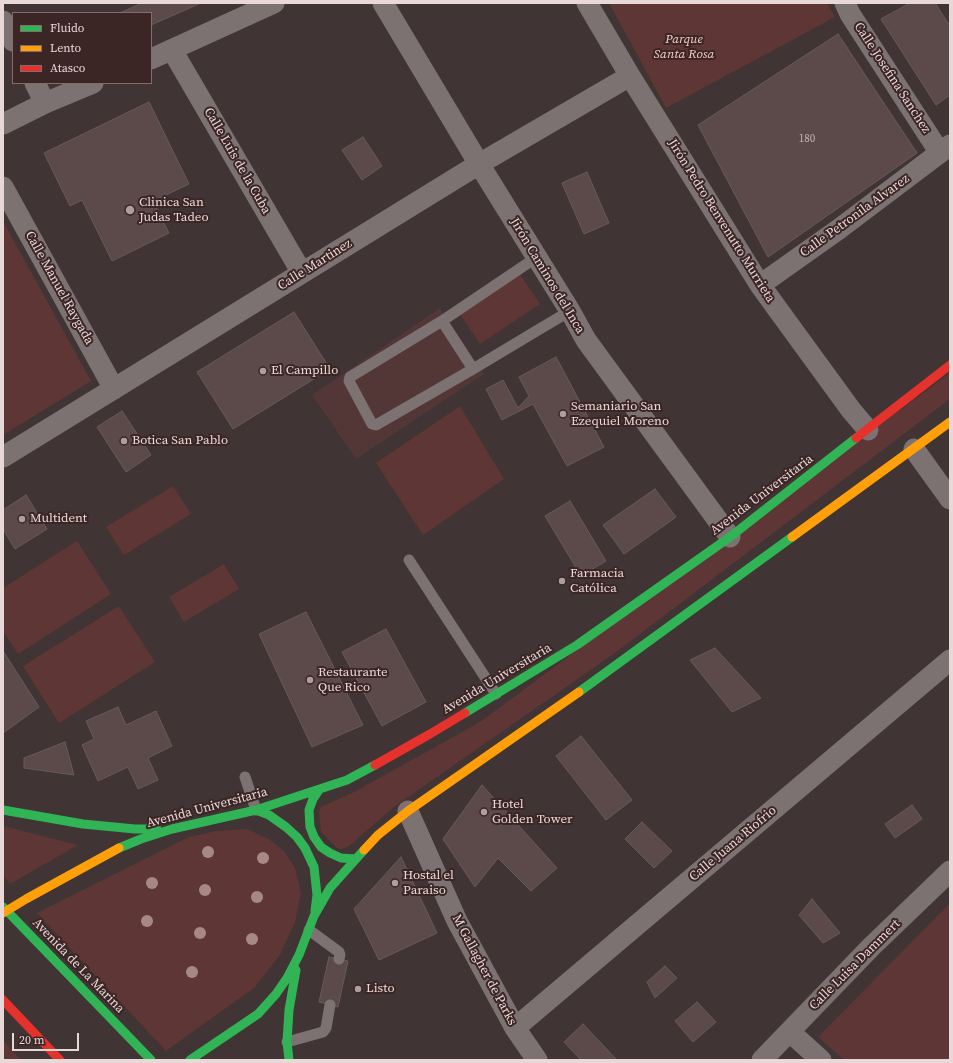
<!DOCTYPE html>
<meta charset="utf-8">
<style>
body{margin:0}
#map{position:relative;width:953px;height:1063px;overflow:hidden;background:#403434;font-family:"Source Serif 4",serif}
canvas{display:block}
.frame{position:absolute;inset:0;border:4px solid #e8d8d7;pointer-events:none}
.legend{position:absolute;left:12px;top:12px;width:140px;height:72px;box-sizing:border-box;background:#3b2525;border:1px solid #806d6c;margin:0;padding:5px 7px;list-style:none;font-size:12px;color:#e8d8d7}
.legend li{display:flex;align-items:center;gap:8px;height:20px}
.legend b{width:20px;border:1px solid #806d6c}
.scale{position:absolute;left:12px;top:1033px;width:67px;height:18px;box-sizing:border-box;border:2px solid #e8d8d7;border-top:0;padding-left:5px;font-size:12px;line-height:14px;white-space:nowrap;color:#e8d8d7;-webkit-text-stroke:3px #3b2525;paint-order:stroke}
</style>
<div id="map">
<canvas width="953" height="1063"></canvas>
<div class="frame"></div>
<ul class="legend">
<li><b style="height:5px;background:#30b455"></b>Fluido</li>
<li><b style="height:5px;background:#ff9f0a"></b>Lento</li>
<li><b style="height:5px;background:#e5322d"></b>Atasco</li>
</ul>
<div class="scale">20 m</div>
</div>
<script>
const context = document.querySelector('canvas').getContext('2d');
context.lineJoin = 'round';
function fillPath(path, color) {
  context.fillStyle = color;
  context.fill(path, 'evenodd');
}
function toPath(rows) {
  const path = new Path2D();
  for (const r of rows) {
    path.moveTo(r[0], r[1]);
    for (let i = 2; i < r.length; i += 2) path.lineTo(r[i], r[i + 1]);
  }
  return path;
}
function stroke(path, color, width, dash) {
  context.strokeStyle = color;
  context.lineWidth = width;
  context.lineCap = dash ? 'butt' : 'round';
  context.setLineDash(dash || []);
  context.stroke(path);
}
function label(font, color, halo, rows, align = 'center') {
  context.font = font + ' "Source Serif 4",serif';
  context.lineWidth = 4;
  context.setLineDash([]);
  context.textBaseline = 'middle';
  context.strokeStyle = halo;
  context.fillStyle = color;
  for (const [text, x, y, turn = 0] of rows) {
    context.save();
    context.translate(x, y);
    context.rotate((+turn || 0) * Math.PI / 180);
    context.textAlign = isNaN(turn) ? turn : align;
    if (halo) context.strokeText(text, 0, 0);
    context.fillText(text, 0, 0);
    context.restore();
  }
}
fillPath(toPath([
 [440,308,484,374,356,459,312,395]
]), '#523736');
fillPath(toPath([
 [609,3,827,3,835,17,666,108],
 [3,221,91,381,3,435],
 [517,270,540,304,480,344,457,310],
 [950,373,950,399,615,653,394,807,349,846,342,849,337,848,321,832,319,813,321,807,354,792,480,722],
 [460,406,504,479,423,535,376,463],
 [173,486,191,514,124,555,106,527],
 [77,541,111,594,18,654,3,631,3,588],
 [224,564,239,589,184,622,169,597],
 [119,606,155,662,59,723,23,666],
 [3,826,78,845,10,884,3,875],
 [247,829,269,839,284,851,295,868,301,893,295,922,280,955,254,988,166,1051,37,913,189,837,216,831],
 [950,903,950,1060,844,1060,818,1037],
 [3,1040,21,1060,3,1060]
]), '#5e3635');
const building = toPath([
 [142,3,201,3,151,25,151,13,120,13,142,3],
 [910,3,935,3,950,26,950,95,936,105,881,19,910,3],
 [838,34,917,153,768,257,698,125,838,34],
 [149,102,189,184,153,201,169,233,112,261,82,200,70,206,44,153,149,102],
 [363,137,382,166,362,180,342,150,363,137],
 [587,172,609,223,584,234,562,183,587,172],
 [294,312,330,369,233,429,197,372,294,312],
 [556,357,604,447,567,466,533,404,502,420,486,389,503,380,518,408,529,396,519,377,556,357],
 [122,411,151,455,126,472,97,427,122,411],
 [655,489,676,517,624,554,603,525,655,489],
 [26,495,47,529,15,549,3,529,3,510,26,495],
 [570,501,606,561,581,576,545,516,570,501],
 [306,612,363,725,312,747,259,634,306,612],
 [386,629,426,702,382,726,342,652,386,629],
 [715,648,761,698,732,712,690,660,715,648],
 [3,651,39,707,3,733,3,651],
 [118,707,126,725,156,711,172,746,148,758,158,780,138,789,128,767,98,781,82,745,94,739,86,721,118,707],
 [581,736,632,800,606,820,556,756,581,736],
 [65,742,74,775,24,768,24,758,65,742],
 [482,785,557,868,531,891,498,858,475,887,443,839,482,785],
 [912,805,922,819,895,838,885,824,912,805],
 [642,822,672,851,654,868,625,839,642,822],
 [401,857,437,933,379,960,354,909,401,857],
 [812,899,840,933,823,943,799,915,812,899],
 [329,957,348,961,338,1007,319,1002,329,957],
 [665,966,677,978,655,998,647,982,665,966],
 [697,1002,716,1022,693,1042,675,1021,697,1002],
 [583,1024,617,1060,581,1060,564,1042,583,1024]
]);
fillPath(building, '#5c4949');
stroke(building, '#665b5b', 1);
stroke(toPath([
 [442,321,537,257],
 [473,369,442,321,350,377,349,381,372,424,376,425,473,369,538,330,570,311],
 [409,560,496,694],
 [245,777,256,810],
 [309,930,339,952,340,955,339,959],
 [287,1042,323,1032,326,1028,330,1005]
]), '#7c7272', 11);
stroke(toPath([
 [383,3,479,164,570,311,586,340,730,537],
 [587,3,630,76,760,285,851,410,868,430],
 [845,3,850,14,940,153],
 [3,21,13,41],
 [172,50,302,273],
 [151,59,274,3],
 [35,83,45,103],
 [3,124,45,103,93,83],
 [3,187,114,389],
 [760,285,839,229,950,145],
 [914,449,950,499],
 [3,457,479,164,630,76],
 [408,811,457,921,515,1028,537,1060],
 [515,1028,950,660],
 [790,1032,821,1060],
 [762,1060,871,947,950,871]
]), '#7c7272', 21);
stroke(toPath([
 [579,692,792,537],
 [465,713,577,645,730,537,856,438],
 [319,790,313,799,309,810,310,827,314,837,321,847,330,853,341,858,356,859],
 [3,810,83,824,135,829,157,829],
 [256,810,269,815,286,827,297,837,305,848,314,867,317,895,315,911],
 [119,848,141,839,172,829,256,810,347,780,375,765],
 [3,907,151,1060],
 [190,1060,258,1014,276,994,287,978,299,955,314,916,330,888,364,850],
 [289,1060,287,1042,289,1010,296,970]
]), '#30b455', 9);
stroke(toPath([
 [792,537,950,422],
 [364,850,378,835,408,811,579,692],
 [3,913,26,899,119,848]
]), '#ff9f0a', 9);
stroke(toPath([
 [856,438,950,365],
 [375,765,430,734,465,713],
 [3,1000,60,1060]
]), '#e5322d', 9);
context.fillStyle = '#a78886';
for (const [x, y] of [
 [208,852],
 [263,858],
 [152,883],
 [205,890],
 [257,897],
 [147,921],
 [200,933],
 [252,939],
 [192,972]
]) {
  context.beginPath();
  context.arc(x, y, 6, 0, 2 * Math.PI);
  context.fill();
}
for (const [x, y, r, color] of [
 [130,210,5,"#ad9f9e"],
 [263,371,4,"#ad9f9e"],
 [563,414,4,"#ad9f9e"],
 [124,441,4,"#ad9f9e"],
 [22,519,4,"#ad9f9e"],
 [562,581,4,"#ad9f9e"],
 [310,680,4,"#ad9f9e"],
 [484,812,4,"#ad9f9e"],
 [395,883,4,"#ad9f9e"],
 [358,989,4,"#ad9f9e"]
]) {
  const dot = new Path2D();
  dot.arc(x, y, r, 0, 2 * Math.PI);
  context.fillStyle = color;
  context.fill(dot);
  stroke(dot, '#3b2525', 1.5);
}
label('11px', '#c5b4b4', null, [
 ["180",807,139]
]);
label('italic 13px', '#fbccca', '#3b2525', [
 ["Parque",684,40],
 ["Santa Rosa",684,55]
]);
label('13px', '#e8d8d7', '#3b2525', [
 ["Calle Josefina Sanchez",892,78,57],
 ["Calle Luis de la Cuba",237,161,60],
 ["Calle Petronila Alvarez",855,216,-36],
 ["Jirón Pedro Benvenutto Murrieta",721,221,58],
 ["Calle Martinez",315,265,-32],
 ["Jirón Caminos del Inca",547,276,59],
 ["Calle Manuel Raygada",59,288,61],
 ["Avenida Universitaria",762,495,-37],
 ["Avenida Universitaria",497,679,-31],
 ["Avenida Universitaria",207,808,-15],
 ["Calle Juana Riofrio",733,844,-40],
 ["Calle Luisa Dammert",855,965,-45],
 ["Avenida de La Marina",78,966,46],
 ["M Gallagher de Parks",484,970,62]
]);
label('13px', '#e8d8d7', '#3b2525', [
 ["Clinica San",139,203],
 ["Judas Tadeo",139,218],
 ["El Campillo",271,371],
 ["Semaniario San",571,407],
 ["Ezequiel Moreno",571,422],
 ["Botica San Pablo",132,441],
 ["Multident",30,519],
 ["Farmacia",570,574],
 ["Católica",570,589],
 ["Restaurante",318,673],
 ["Que Rico",318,688],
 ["Hotel",492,805],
 ["Golden Tower",492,820],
 ["Hostal el",403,876],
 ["Paraiso",403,891],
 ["Listo",366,989]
], 'left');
</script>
